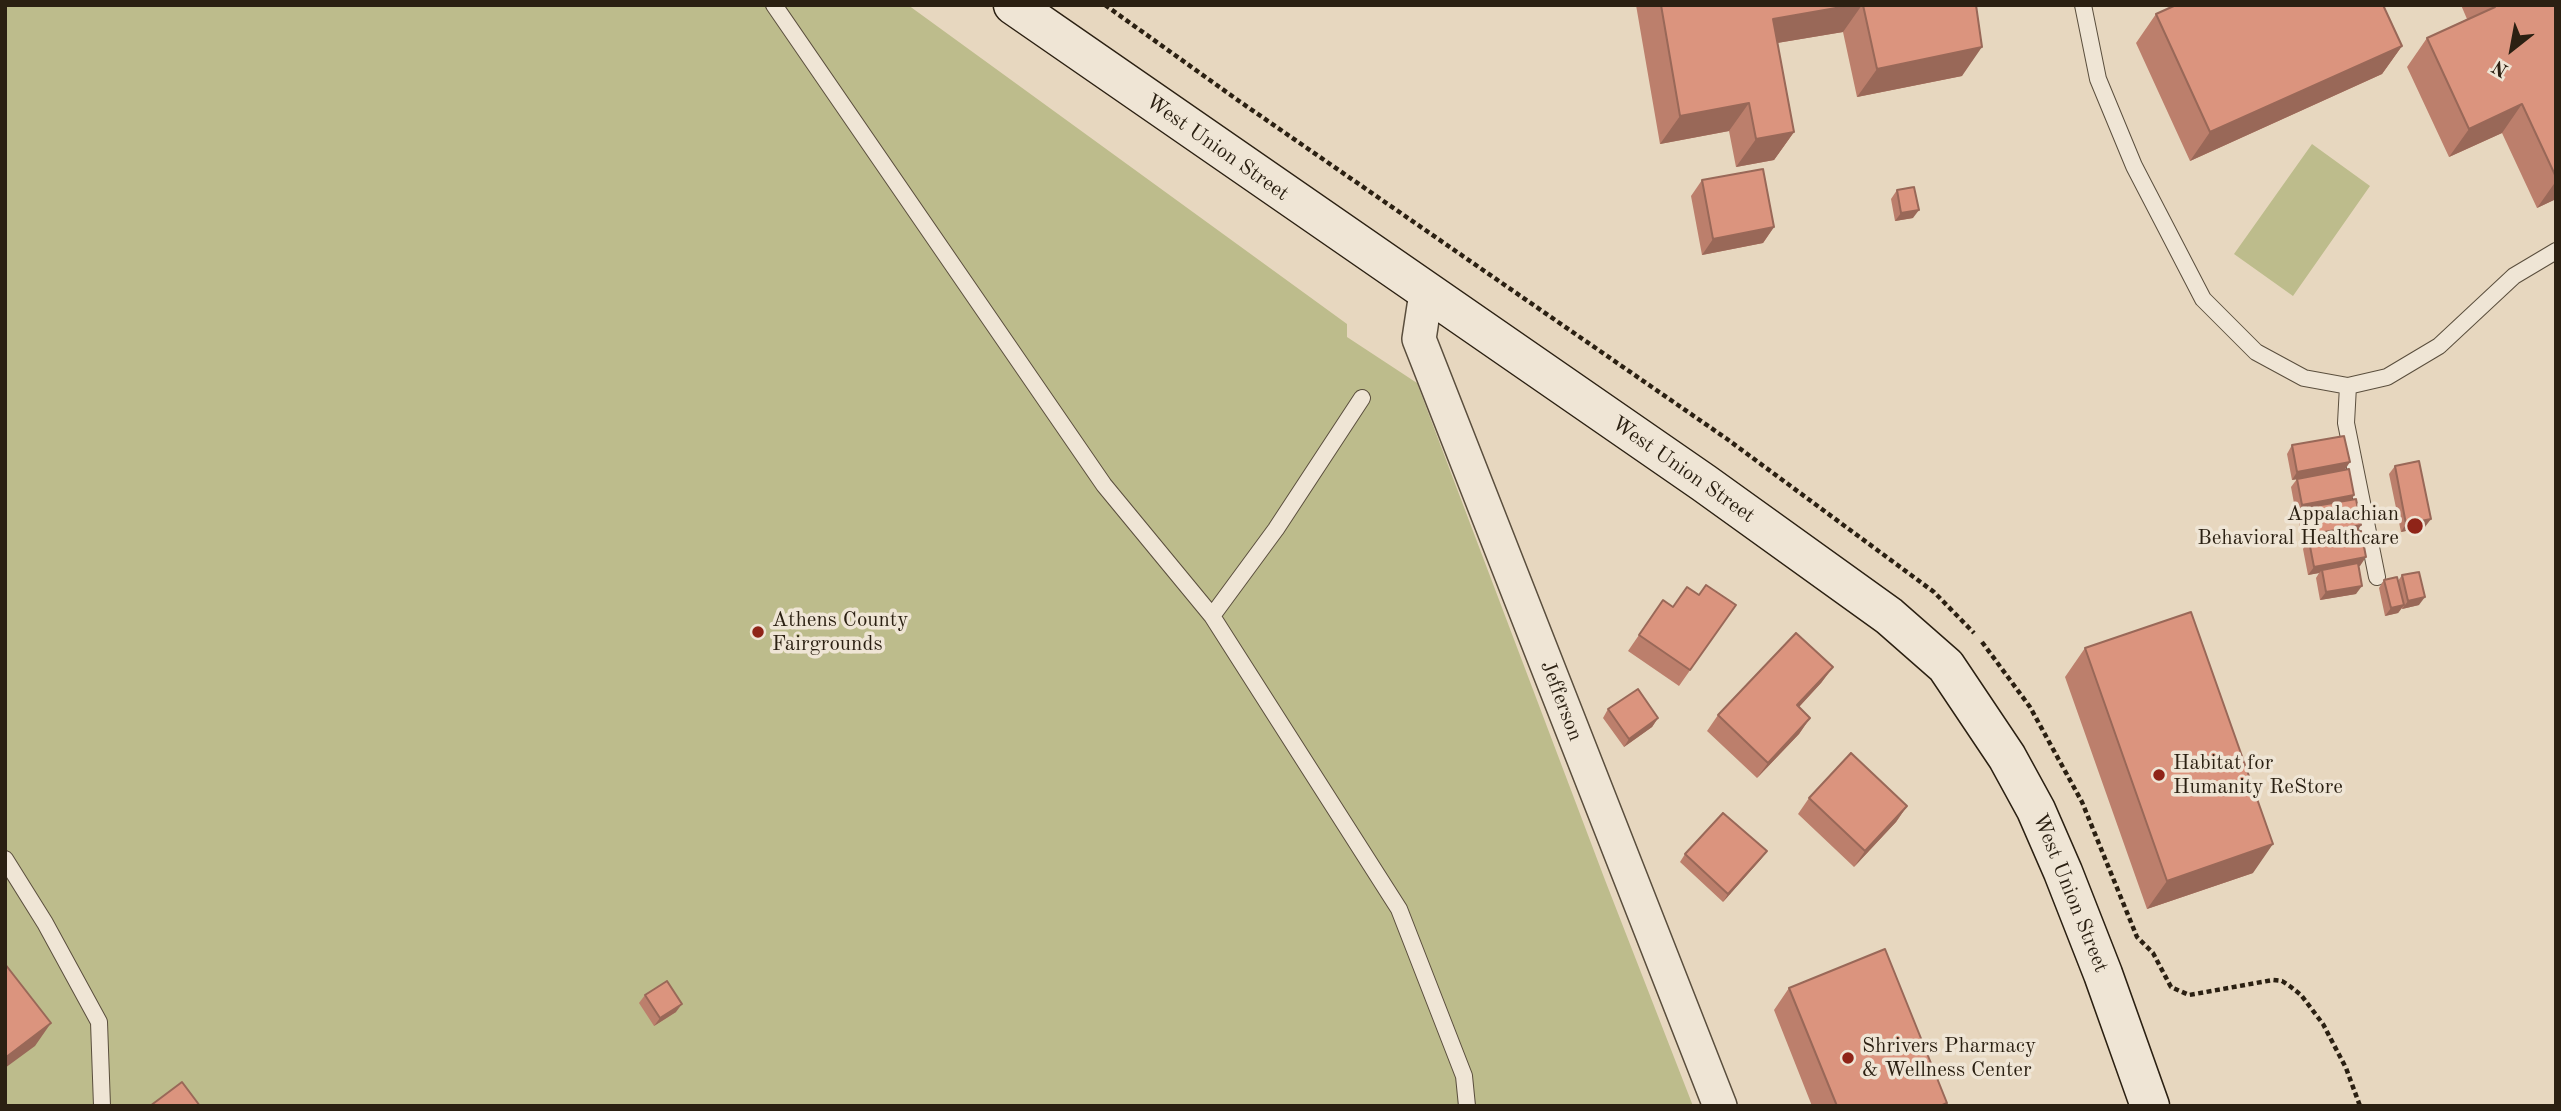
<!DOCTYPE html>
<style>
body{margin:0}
#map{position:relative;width:2561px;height:1111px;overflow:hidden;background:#e7d7bf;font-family:"Old Standard TT",serif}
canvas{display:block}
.frame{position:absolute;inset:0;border:7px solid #2b2012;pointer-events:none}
.north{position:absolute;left:2477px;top:14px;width:70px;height:70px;-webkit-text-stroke:5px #efe5d5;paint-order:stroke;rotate:211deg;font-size:19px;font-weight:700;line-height:28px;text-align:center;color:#2b2012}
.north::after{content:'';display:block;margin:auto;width:24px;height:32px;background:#2b2012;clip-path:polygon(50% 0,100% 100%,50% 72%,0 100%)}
</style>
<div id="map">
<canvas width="2561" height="1111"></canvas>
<div class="frame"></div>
<div class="north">N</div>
</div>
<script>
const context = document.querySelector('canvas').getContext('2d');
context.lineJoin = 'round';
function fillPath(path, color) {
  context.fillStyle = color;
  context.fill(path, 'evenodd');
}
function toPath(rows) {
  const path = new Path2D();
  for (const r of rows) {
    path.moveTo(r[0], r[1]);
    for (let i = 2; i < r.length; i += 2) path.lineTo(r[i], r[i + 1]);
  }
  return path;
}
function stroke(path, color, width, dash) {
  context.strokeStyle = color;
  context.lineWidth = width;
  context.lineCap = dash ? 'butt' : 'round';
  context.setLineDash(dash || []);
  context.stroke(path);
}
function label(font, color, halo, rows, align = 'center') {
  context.font = font + ' "Old Standard TT",serif';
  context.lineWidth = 7;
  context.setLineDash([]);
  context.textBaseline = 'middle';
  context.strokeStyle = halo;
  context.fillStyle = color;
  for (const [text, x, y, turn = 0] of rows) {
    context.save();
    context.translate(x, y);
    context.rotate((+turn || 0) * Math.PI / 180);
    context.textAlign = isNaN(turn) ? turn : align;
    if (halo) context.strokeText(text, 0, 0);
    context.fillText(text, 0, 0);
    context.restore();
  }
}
fillPath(toPath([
 [5,5,908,5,1347,324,1347,337,1417,383,1605,880,1693,1106,5,1106],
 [2312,144,2370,186,2293,296,2234,254]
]), '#bdbc8c');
const lane = toPath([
 [774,5,1104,485,1212,616,1399,909,1464,1076,1467,1106],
 [2083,5,2098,79,2134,166,2203,299,2256,352,2304,378,2348,386,2387,377,2439,346,2514,276,2556,251],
 [2348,386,2346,423,2377,577],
 [1212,616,1276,529,1362,398],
 [5,859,45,923,99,1022,102,1106]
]);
const street = toPath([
 [1426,293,1419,339,1720,1106]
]);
const secondary = toPath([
 [1013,5,1704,483,1889,616,1946,666,2007,757,2036,810,2063,872,2103,974,2150,1106]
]);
stroke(lane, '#5a4e3d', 18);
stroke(street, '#5a4e3d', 36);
stroke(secondary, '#2b2012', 41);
stroke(toPath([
 [1105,5,1239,101,1727,439,1934,592,1974,633],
 [1982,642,2030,707,2082,802,2137,937,2153,953,2171,987,2189,995,2273,980,2282,981,2291,987,2301,995,2323,1024,2346,1068,2360,1106]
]), '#2b2012', 4.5, [5, 3.5]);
stroke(lane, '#efe5d5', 16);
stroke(street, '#efe5d5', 33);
stroke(secondary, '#efe5d5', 38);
fillPath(toPath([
 [1636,5,1976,5,1962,76,1857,97,1843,32,1777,43,1794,132,1774,160,1736,167,1729,131,1660,144],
 [2461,5,2556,5,2556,199,2537,208,2502,133,2449,157,2407,67,2427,38,2467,19],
 [2156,14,2402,46,2382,74,2190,161,2136,43],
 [1702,180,1774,227,1763,243,1702,255,1691,196],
 [1897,190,1913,218,1895,221,1891,199],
 [2292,445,2344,470,2354,495,2351,500,2360,566,2358,566,2356,594,2320,600,2316,578,2319,573,2308,575,2303,549,2307,542,2303,543,2298,516,2301,513,2296,514,2291,487,2297,479,2292,480,2287,454],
 [2395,466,2425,527,2401,532,2389,474],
 [2402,575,2419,605,2402,609,2402,608,2398,613,2385,616,2379,588,2384,580,2398,581],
 [1699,595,1736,605,1679,686,1628,651,1663,600,1673,607],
 [2085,648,2253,873,2147,909,2065,677],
 [1833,667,1821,683,1799,707,1810,718,1799,734,1757,778,1707,731,1718,715],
 [1608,709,1658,718,1652,727,1624,747,1603,718],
 [1809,798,1907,806,1896,822,1854,867,1798,814],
 [1685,854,1761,859,1723,902,1680,862],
 [1789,988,1947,1103,1945,1106,1812,1106,1774,1010],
 [645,995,676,1012,654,1026,639,1003]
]), '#bc7f6c');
fillPath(toPath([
 [1853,5,1862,5,1843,32,1753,47,1773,19],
 [2402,46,2382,74,2190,161,2210,132],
 [1982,47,1962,76,1857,97,1877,69],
 [1749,103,1729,131,1660,144,1680,116],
 [2522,104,2502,133,2449,157,2469,129],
 [1794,132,1774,160,1736,167,1756,139],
 [2556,181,2556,199,2537,208],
 [1919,210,1913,218,1895,221,1901,213],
 [1774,227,1763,243,1702,255,1713,239],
 [2350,462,2344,471,2292,480,2297,472],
 [2354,495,2349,504,2304,508,2301,513,2296,514,2302,505],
 [2431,519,2425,527,2401,532,2406,524],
 [2361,525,2356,533,2309,541,2307,542,2303,543,2309,535],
 [2366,557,2360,566,2322,572,2322,570,2319,573,2308,575,2314,567],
 [2362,586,2356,594,2320,600,2326,592],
 [2425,597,2419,605,2402,609,2408,601],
 [2404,605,2398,613,2385,616,2391,608],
 [1833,667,1821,683,1786,721,1797,705],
 [1658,718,1652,727,1624,747,1629,739],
 [1810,718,1799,734,1757,778,1768,763],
 [1907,806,1896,822,1854,867,1865,851],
 [2273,844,2253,873,2147,909,2167,881],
 [1767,851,1761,859,1723,902,1728,894],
 [682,1004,676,1012,654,1026,660,1018],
 [51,1023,35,1046,5,1068,5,1058]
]), '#996858');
const building = toPath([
 [1661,5,1853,5,1773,19,1794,132,1756,139,1749,103,1680,116,1661,5],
 [1863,5,1976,5,1982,47,1877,69,1863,5],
 [2176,5,2383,5,2402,46,2210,132,2156,14,2176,5],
 [2494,5,2556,5,2556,177,2522,104,2469,129,2427,38,2495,7,2494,5],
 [1763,169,1774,227,1713,239,1702,180,1763,169],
 [1914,187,1919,210,1901,213,1897,190,1914,187],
 [2344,436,2350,462,2297,472,2292,445,2344,436],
 [2419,461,2431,519,2406,524,2395,466,2419,461],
 [2349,469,2354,495,2302,505,2297,479,2349,469],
 [2356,499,2361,525,2309,535,2304,508,2356,499],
 [2361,531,2366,557,2314,567,2309,541,2361,531],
 [2358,563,2362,586,2326,592,2322,570,2358,563],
 [2419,572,2425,597,2408,601,2402,575,2419,572],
 [2397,577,2404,605,2391,608,2384,580,2397,577],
 [1706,585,1736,605,1690,670,1639,635,1663,600,1673,607,1687,587,1699,595,1706,585],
 [2191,612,2273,844,2167,881,2085,648,2191,612],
 [1796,633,1833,667,1797,705,1810,718,1768,763,1718,715,1796,633],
 [1638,689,1658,718,1629,739,1608,709,1638,689],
 [1851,753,1907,806,1865,851,1809,798,1851,753],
 [1723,813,1767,851,1728,894,1685,854,1723,813],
 [1885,949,1947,1103,1940,1106,1837,1106,1789,988,1885,949],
 [5,964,51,1023,5,1058,5,964],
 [667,981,682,1004,660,1018,645,995,667,981],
 [182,1082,200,1106,150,1106,182,1082]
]);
fillPath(building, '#db947e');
stroke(building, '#996858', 2);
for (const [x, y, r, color] of [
 [2415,526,9,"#8f2418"],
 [758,632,7,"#8f2418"],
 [2159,775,7,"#8f2418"],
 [1848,1058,7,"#8f2418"]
]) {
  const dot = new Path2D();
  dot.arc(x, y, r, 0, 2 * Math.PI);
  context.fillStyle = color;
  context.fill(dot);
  stroke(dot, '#efe5d5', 2.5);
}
label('21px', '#2b2012', '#efe5d5', [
 ["West Union Street",1217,148,35],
 ["West Union Street",1683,470,35],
 ["Jefferson",1561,701,69],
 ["West Union Street",2070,893,68]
]);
label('21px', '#2b2012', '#efe5d5', [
 ["Appalachian",2399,514,"right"],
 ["Behavioral Healthcare",2399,538,"right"],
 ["Athens County",772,620],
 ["Fairgrounds",772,644],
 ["Habitat for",2173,763],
 ["Humanity ReStore",2173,787],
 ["Shrivers Pharmacy",1862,1046],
 ["& Wellness Center",1862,1070]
], 'left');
</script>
